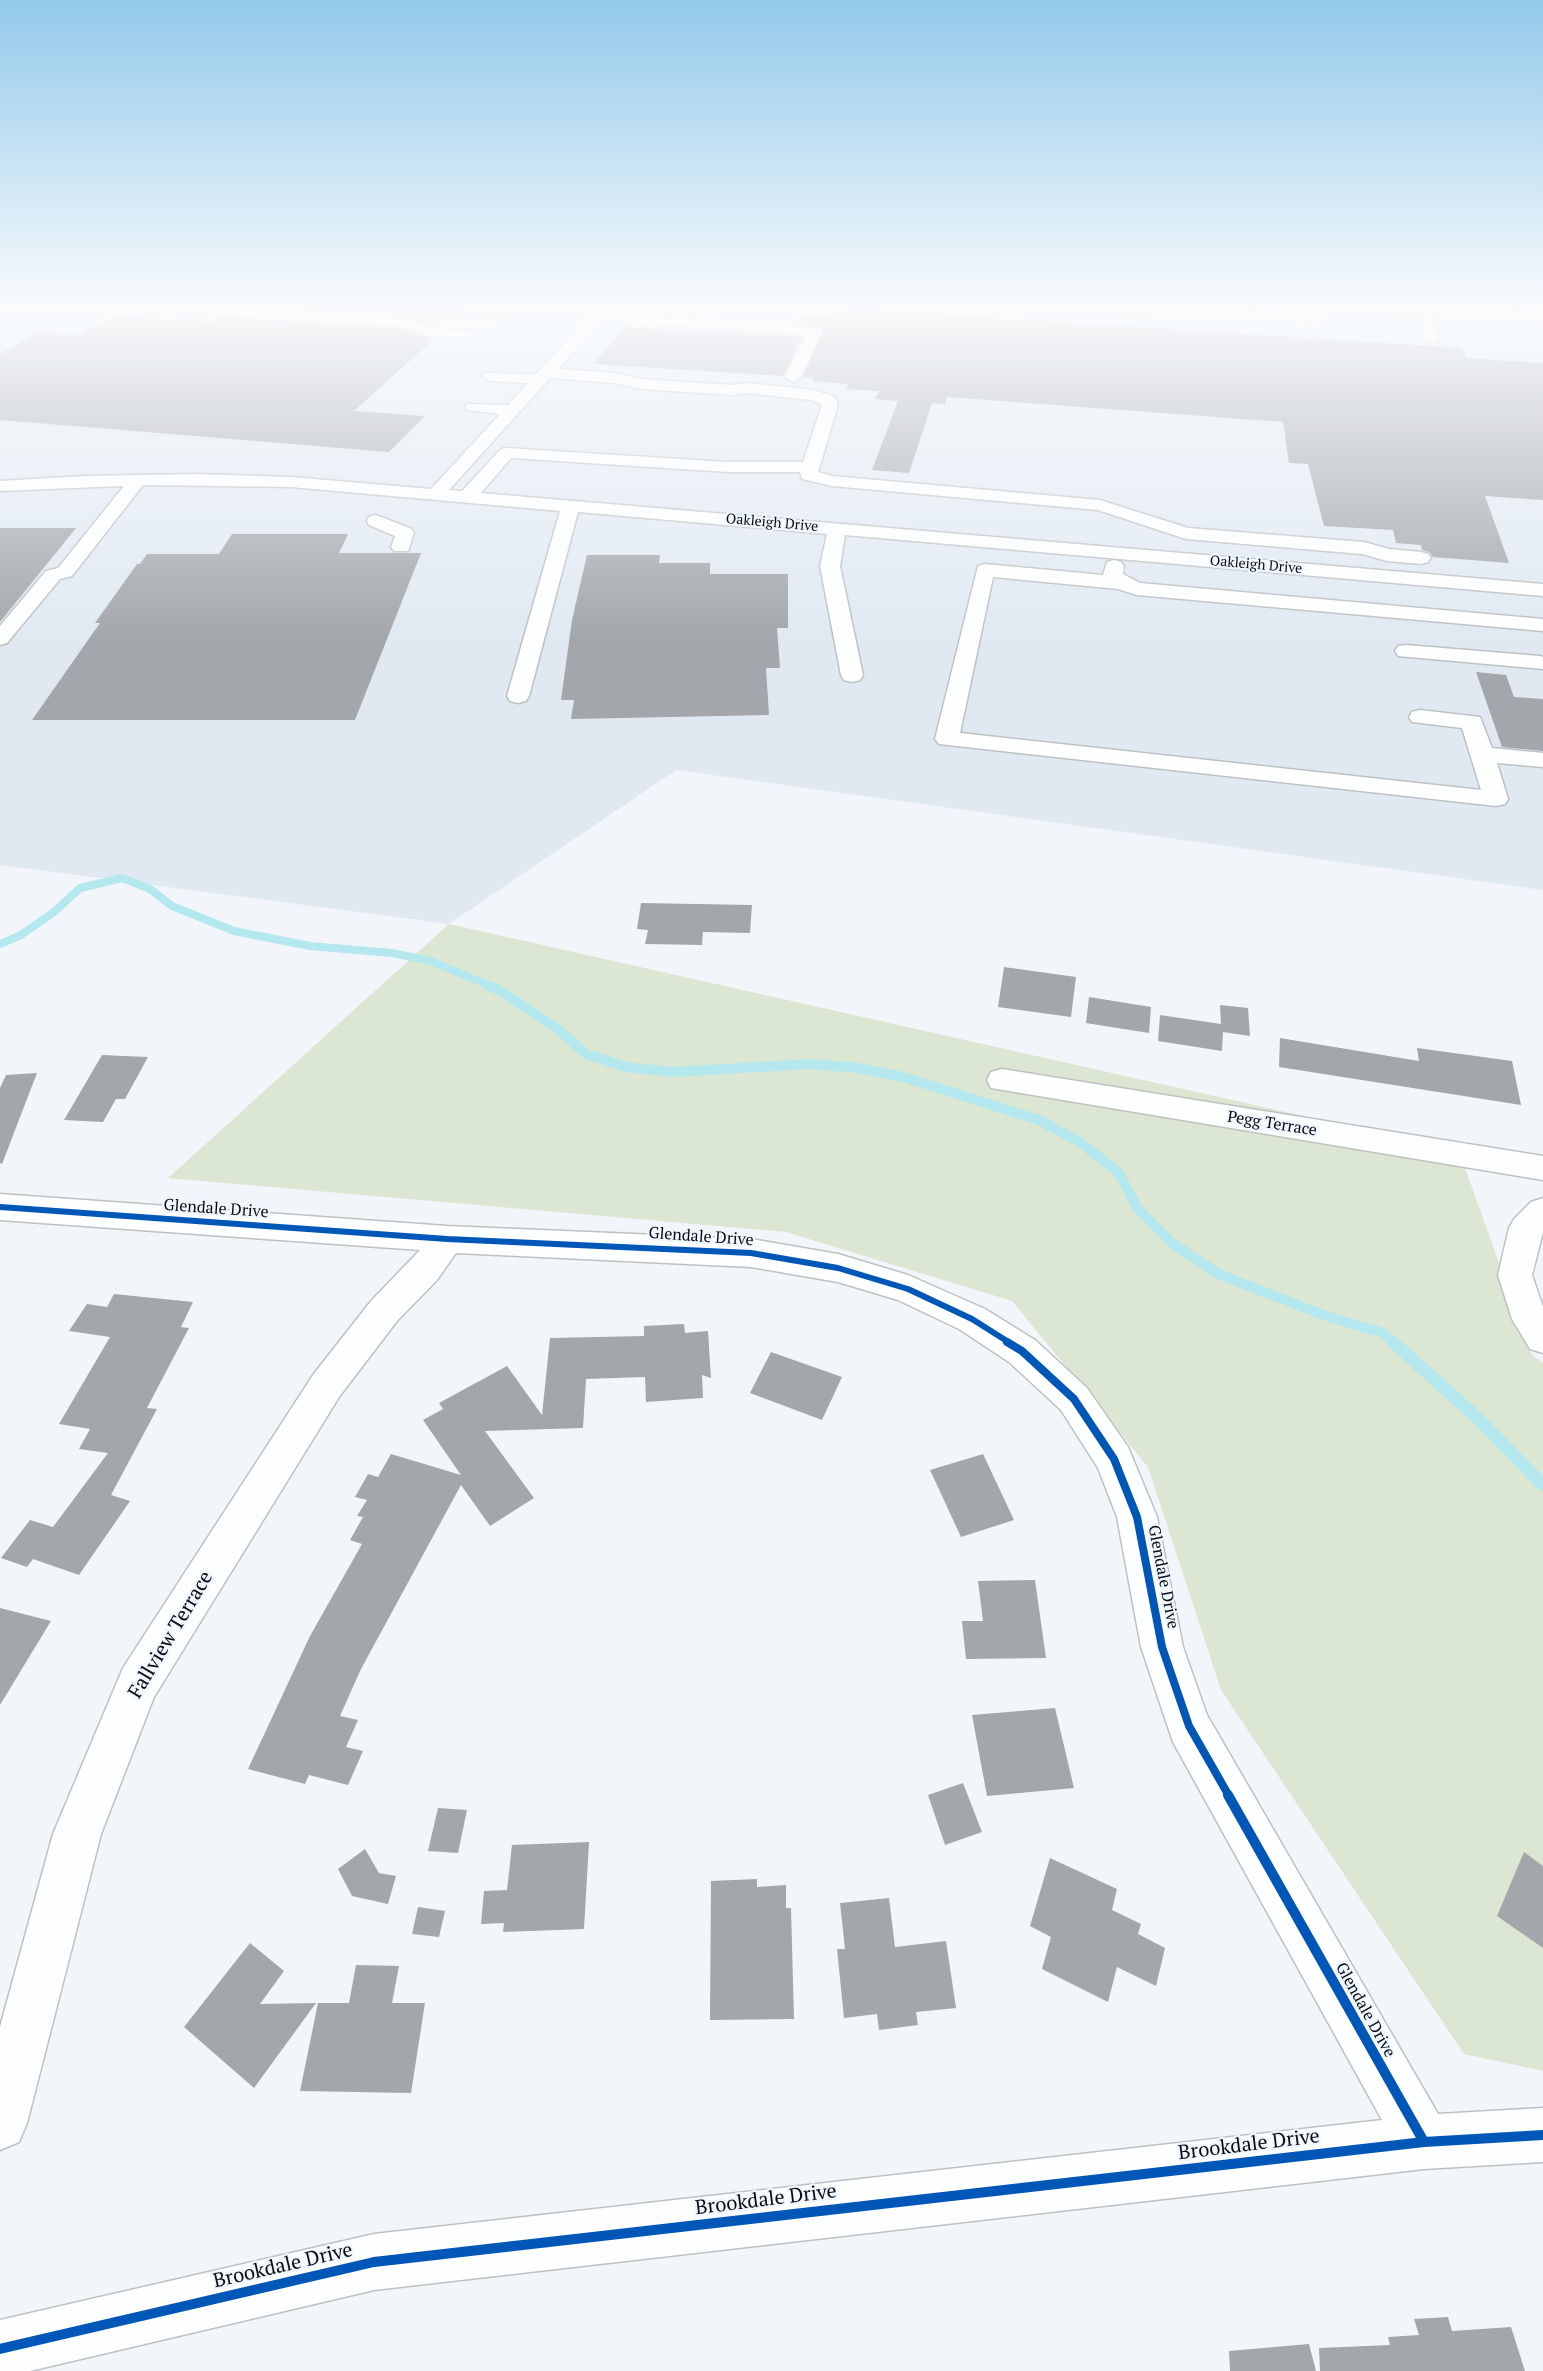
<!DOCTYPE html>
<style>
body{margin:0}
canvas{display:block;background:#f2f6fa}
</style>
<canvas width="1543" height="2371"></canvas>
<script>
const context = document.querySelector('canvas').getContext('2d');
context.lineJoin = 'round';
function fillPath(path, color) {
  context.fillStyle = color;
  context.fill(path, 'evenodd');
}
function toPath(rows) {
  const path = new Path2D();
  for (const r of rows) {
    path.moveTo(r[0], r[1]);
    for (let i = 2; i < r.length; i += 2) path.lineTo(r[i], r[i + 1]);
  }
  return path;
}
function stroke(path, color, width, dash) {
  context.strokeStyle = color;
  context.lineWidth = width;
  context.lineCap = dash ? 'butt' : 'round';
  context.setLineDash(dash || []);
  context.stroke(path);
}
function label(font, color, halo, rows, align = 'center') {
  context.font = font + ' "PT Serif",serif';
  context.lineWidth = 4.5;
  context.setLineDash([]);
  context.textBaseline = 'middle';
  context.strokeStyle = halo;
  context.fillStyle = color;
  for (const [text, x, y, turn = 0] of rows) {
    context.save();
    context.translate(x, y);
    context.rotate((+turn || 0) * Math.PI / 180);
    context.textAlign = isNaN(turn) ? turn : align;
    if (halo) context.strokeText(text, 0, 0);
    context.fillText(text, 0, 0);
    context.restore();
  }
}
fillPath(toPath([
 [0,308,1543,308,1543,890,676,770,449,924,0,865]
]), '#e0e9f2');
fillPath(toPath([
 [449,924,1459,1151,1532,1355,1543,1363,1543,2071,1464,2054,1221,1690,1148,1467,1012,1301,786,1232,168,1178]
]), '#dbe7d2');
stroke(toPath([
 [0,944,21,935,54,912,80,888,122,878,150,889,172,906,234,931,310,946,392,953,431,961,490,986]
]), '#b4e8ee', 8);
stroke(toPath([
 [486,985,499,990,559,1030,586,1054,626,1067,671,1072,811,1064,858,1068,903,1077,1039,1120,1081,1143,1118,1172,1138,1209,1173,1244,1218,1274,1326,1316,1383,1333,1394,1343]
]), '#b4e8ee', 10);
stroke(toPath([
 [1393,1342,1474,1415,1543,1485]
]), '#b4e8ee', 13);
fillPath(toPath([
 [292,308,468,308,457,318,440,317,432,322,435,326,406,317],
 [849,308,1462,348,1466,358,1543,363,1543,500,1485,496,1509,563,1433,557,1429,552,1422,550,1421,545,1396,543,1393,530,1324,526,1308,464,1289,463,1283,422,947,397,945,404,932,403,909,473,872,470,898,401,875,399,879,391,846,389,848,384,812,381,814,378,803,377,824,330,820,326,793,324,798,315,844,318],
 [113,315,214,322,214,316,404,329,434,339,354,411,425,416,389,452,0,420,0,354,38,332,80,335],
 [625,327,721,333,722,332,802,337,783,376,594,364],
 [0,528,76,528,0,622],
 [232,534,348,534,339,553,421,553,355,720,32,720,100,623,95,623,137,564,140,564,147,554,219,554],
 [587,555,660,555,659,563,710,563,710,574,788,574,788,628,777,628,780,668,766,668,769,715,571,719,574,700,561,700,572,620],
 [1476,672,1506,675,1514,697,1543,699,1543,751,1502,747],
 [641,903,752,905,750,933,703,932,702,945,645,944,648,930,637,929],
 [1004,967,1076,977,1071,1017,998,1007],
 [1089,997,1151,1007,1149,1033,1086,1023],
 [1220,1005,1248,1008,1250,1036,1223,1032,1222,1051,1158,1041,1160,1015,1221,1024],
 [1280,1038,1419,1061,1417,1048,1512,1061,1521,1105,1279,1067],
 [102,1055,148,1057,125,1099,116,1099,103,1122,64,1120],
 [37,1073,2,1164,0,1163,0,1088,6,1075],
 [114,1294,193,1302,181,1327,189,1328,147,1408,157,1409,111,1495,130,1501,79,1575,33,1559,27,1567,1,1558,30,1520,53,1527,108,1453,79,1449,90,1429,59,1424,110,1337,69,1331,87,1304,107,1307],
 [684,1324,685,1333,708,1331,711,1378,702,1375,703,1398,646,1402,645,1377,586,1379,583,1428,485,1431,534,1498,490,1526,461,1485,361,1669,340,1716,358,1720,346,1747,363,1751,348,1785,309,1775,305,1784,248,1769,310,1636,362,1544,350,1540,363,1517,357,1516,367,1500,355,1497,368,1474,378,1477,391,1454,461,1475,423,1420,443,1409,439,1403,507,1366,542,1415,550,1338,644,1336,644,1326],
 [771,1352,842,1377,822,1420,750,1393],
 [983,1454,1014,1520,961,1537,930,1470],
 [1035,1580,1046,1658,966,1659,962,1621,983,1621,978,1581],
 [0,1608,51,1621,0,1705],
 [1055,1708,1074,1788,987,1796,972,1715],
 [963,1783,982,1832,945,1845,928,1795],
 [438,1808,467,1810,458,1853,428,1851],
 [589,1842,584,1929,503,1932,504,1923,481,1924,484,1891,507,1890,512,1845],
 [365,1849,379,1873,396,1876,388,1904,352,1896,338,1869],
 [1524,1852,1543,1866,1543,1948,1497,1916],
 [1050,1858,1117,1889,1112,1910,1141,1924,1138,1934,1165,1948,1156,1986,1117,1967,1108,2002,1042,1969,1051,1937,1030,1926],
 [757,1879,757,1887,786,1885,786,1908,791,1908,794,2019,710,2020,711,1881],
 [889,1898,895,1947,946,1941,956,2008,916,2012,918,2025,879,2030,877,2014,844,2018,837,1949,845,1949,840,1903],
 [418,1907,445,1911,439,1937,412,1934],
 [250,1943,284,1971,260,2004,316,2003,254,2088,184,2027],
 [356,1965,399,1966,392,2003,425,2003,411,2093,300,2091,318,2003,349,2003],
 [1448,2317,1452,2331,1511,2327,1525,2371,1320,2371,1319,2348,1390,2345,1388,2337,1419,2335,1414,2319],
 [1309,2344,1316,2371,1230,2371,1229,2351]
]), '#a3a6aa');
const minor = toPath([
 [190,308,259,308,406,319,431,328,466,331,473,335,466,339,429,336,404,327,197,312,190,308],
 [597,308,612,308,608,313,820,328,822,331,801,377,793,382,785,377,806,335,601,321,558,369,614,373,641,379,732,385,746,383,814,390,835,397,838,405,818,472,832,476,1100,500,1188,528,1364,542,1389,549,1421,552,1428,554,1431,558,1428,562,1421,564,1387,561,1362,554,1186,539,1098,510,832,486,802,479,800,472,728,472,511,458,481,493,1543,584,1543,596,845,535,840,566,863,675,860,680,852,682,844,680,841,675,820,566,827,534,578,512,529,696,526,701,518,703,510,701,507,696,560,511,291,487,143,485,72,576,60,579,7,643,0,645,0,626,46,571,58,568,124,486,0,491,0,481,85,476,197,474,291,477,431,489,500,414,467,410,465,407,467,404,508,405,528,383,490,381,482,376,485,373,536,374,597,308],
 [550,378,614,383,641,389,732,395,746,393,812,400,822,405,803,462,728,462,507,448,501,449,462,491,449,490,550,378],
 [1185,308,1319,316,1326,320,1319,324,1124,313,1117,309,1185,308],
 [1380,308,1457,308,1543,314,1543,322,1387,312,1380,308],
 [495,318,502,322,500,325,483,330,441,327,434,323,441,319,482,322,495,318],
 [1428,322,1435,326,1438,339,1436,342,1431,343,1424,339,1421,326,1428,322],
 [376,515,412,529,414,533,408,551,394,551,391,547,395,536,369,525,367,521,369,517,376,515],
 [1114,560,1121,562,1124,566,1123,574,1140,583,1543,619,1543,631,1137,595,1118,589,993,577,960,733,1481,790,1462,728,1412,722,1409,717,1412,712,1420,710,1480,717,1492,748,1543,753,1543,767,1497,763,1508,799,1505,804,1496,806,939,744,935,739,978,566,985,564,1103,575,1107,562,1114,560],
 [1406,645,1540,656,1543,657,1543,669,1398,656,1395,651,1398,646,1406,645],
 [1002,1069,1543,1156,1543,1180,991,1088,987,1080,991,1072,1002,1069],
 [0,1194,447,1226,751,1239,838,1254,908,1275,985,1309,1035,1340,1087,1388,1128,1447,1157,1517,1183,1647,1207,1715,1438,2114,1543,2108,1543,2162,1424,2169,374,2290,30,2371,0,2371,0,2320,374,2234,1382,2120,1173,1742,1141,1647,1117,1517,1098,1468,1061,1410,1009,1362,959,1329,898,1300,838,1282,751,1267,456,1253,437,1280,397,1321,339,1397,154,1697,101,1834,27,2123,19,2142,0,2150,0,2027,53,1834,123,1668,313,1375,371,1301,420,1250,0,1220,0,1194],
 [1543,1198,1543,1232,1532,1275,1543,1307,1543,1353,1530,1349,1512,1319,1498,1275,1509,1228,1514,1219,1531,1202,1543,1198]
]);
stroke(minor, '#bec1c4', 3);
fillPath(minor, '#fdfefe');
stroke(toPath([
 [0,1207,447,1239,751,1253,838,1268,908,1289,972,1319,1010,1343]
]), '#0057b8', 6);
stroke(toPath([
 [1007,1342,1022,1351,1074,1399,1114,1459,1137,1517,1162,1647,1189,1726,1229,1796]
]), '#0057b8', 8);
stroke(toPath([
 [1228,1795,1424,2142],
 [0,2349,374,2262,1424,2142,1543,2135]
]), '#0057b8', 10);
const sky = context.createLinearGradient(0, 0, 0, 640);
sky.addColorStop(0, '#93c9ea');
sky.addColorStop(0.48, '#f9fbfd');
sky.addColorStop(1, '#f9fbfd00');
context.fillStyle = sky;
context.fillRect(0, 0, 1543, 640);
label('14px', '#090c0e', '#eef6fe', [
 ["Oakleigh Drive",772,523,5],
 ["Oakleigh Drive",1256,565,5]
]);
label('16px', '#090c0e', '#eef6fe', [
 ["Pegg Terrace",1272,1124,9],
 ["Glendale Drive",216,1209,4],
 ["Glendale Drive",701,1237,4],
 ["Glendale Drive",1163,1577,79],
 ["Glendale Drive",1365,2010,61]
]);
label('20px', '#090c0e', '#eef6fe', [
 ["Fallview Terrace",171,1635,-59],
 ["Brookdale Drive",1249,2145,-7],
 ["Brookdale Drive",766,2200,-7],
 ["Brookdale Drive",283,2266,-13]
]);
</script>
